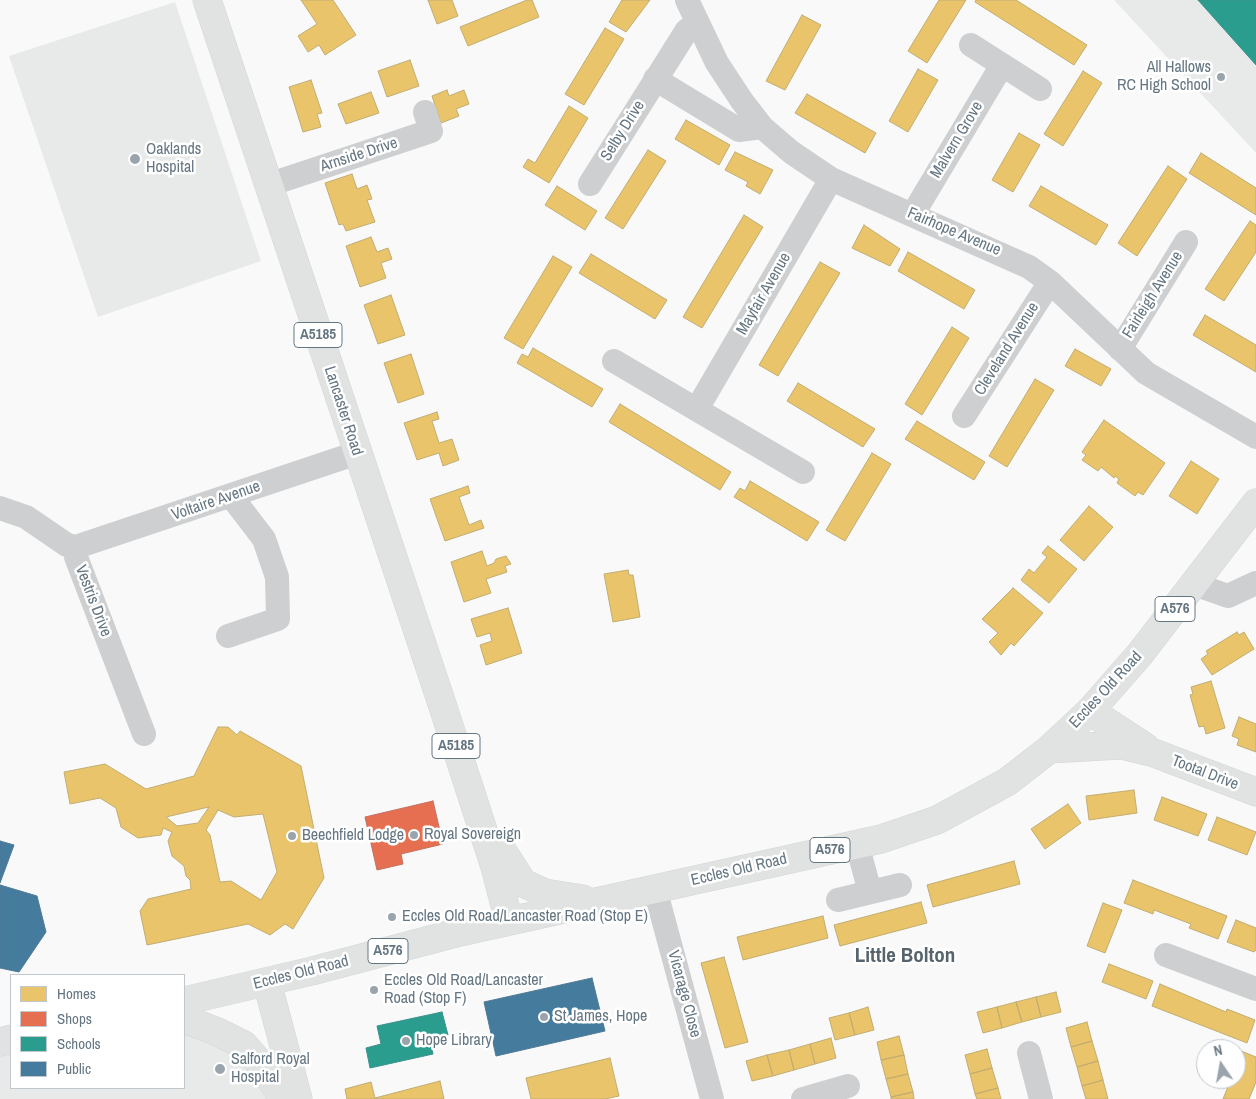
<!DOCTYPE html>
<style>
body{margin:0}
#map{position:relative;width:1256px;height:1099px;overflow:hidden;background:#f9f9f9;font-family:"Archivo Narrow",sans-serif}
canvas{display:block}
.legend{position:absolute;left:10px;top:974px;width:175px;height:115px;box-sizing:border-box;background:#fff;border:1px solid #c1c8cd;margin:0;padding:6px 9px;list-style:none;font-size:15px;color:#657683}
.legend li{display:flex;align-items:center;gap:10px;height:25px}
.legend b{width:25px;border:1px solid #c1c8cd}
.north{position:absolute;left:1196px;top:1039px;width:50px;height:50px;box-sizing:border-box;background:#fff;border:1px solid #c1c8cd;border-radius:50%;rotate:348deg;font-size:14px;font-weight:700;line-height:20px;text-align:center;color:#657683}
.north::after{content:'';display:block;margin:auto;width:18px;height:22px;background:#99a4ac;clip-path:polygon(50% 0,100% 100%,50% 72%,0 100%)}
</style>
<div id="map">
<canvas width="1256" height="1099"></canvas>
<ul class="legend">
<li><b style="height:14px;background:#e9c46a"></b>Homes</li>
<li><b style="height:14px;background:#e76f51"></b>Shops</li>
<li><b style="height:14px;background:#2a9d8f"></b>Schools</li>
<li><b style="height:14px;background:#457b9d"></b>Public</li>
</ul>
<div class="north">N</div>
</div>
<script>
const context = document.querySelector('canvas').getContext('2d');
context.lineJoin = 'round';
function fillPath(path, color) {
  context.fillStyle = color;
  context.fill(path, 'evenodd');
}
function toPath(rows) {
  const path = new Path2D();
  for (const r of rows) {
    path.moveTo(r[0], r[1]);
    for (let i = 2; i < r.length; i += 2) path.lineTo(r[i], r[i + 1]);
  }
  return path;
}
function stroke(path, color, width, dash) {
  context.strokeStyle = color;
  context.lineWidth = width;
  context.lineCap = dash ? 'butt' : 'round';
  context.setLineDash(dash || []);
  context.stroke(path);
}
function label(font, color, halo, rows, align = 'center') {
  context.font = font + ' "Archivo Narrow",sans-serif';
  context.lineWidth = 5;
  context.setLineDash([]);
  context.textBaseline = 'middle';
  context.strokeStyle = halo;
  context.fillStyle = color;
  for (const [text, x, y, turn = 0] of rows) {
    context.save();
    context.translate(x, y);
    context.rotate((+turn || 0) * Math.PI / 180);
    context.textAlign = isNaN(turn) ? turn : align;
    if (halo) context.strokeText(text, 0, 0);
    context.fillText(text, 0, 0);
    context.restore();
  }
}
fillPath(toPath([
 [1114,0,1256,0,1256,153],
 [175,2,261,261,98,317,9,56],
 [184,1021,219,1033,281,1099,0,1099,0,1043,11,1041,11,1088,184,1088]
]), '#e8e9e9');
const homes = toPath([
 [301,0,333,0,356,35,325,55,319,45,308,52,298,36,317,24,301,0],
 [428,0,452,0,458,16,437,24,428,0],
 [527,0,532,0,539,17,468,46,460,27,527,0],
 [622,0,650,0,626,32,609,22,622,0],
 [939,0,966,0,927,63,908,51,939,0],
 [976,0,1016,0,1087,45,1074,65,975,2,976,0],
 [802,15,821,25,785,90,766,81,802,15],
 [605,28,624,39,584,105,565,94,605,28],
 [410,60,419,86,387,97,378,71,410,60],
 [918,69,938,80,908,132,889,121,918,69],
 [1083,71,1102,83,1063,146,1044,134,1083,71],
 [311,80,322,113,317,114,321,127,303,132,289,87,311,80],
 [447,90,449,96,464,90,469,104,456,109,459,116,441,123,432,96,447,90],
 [371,92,379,113,346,124,338,104,371,92],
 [807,94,876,133,865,153,795,113,807,94],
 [569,106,588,118,549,183,523,167,528,159,535,163,569,106],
 [686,120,730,145,719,165,675,139,686,120],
 [1019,133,1040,145,1013,192,992,180,1019,133],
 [648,150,666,161,623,229,605,218,648,150],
 [735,152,773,170,760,194,746,186,748,182,725,170,735,152],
 [1201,153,1256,188,1256,215,1189,173,1201,153],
 [1168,166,1187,179,1137,256,1118,243,1168,166],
 [352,174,357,189,367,185,372,199,367,200,375,222,346,231,343,224,339,225,325,183,352,174],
 [557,186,597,211,585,230,545,205,557,186],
 [1041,186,1108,225,1096,245,1029,206,1041,186],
 [744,215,763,227,702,328,683,317,744,215],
 [1250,221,1256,225,1256,252,1224,301,1205,289,1250,221],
 [864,225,900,249,890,266,852,248,864,225],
 [371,237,377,252,388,248,392,259,381,263,386,278,360,287,346,246,371,237],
 [908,252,975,290,964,309,898,271,908,252],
 [591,254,667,300,655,319,579,273,591,254],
 [553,256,572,267,523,349,504,338,553,256],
 [820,262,840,273,778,376,759,365,820,262],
 [391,295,405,335,378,344,364,305,391,295],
 [1205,315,1256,345,1256,372,1193,335,1205,315],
 [952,327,969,338,922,415,905,404,952,327],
 [533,348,603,389,592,407,517,363,522,354,528,357,533,348],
 [1075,349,1111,369,1101,386,1065,366,1075,349],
 [411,354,424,394,398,403,384,363,411,354],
 [1035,379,1054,390,1007,467,989,456,1035,379],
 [798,383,875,429,863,447,787,401,798,383],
 [620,404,731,472,720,490,609,422,620,404],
 [437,412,439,419,432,421,439,443,452,439,459,460,443,466,439,453,417,460,404,423,437,412],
 [1104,420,1165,463,1143,495,1138,492,1135,496,1117,483,1119,479,1115,476,1114,478,1101,467,1098,471,1082,460,1086,455,1082,452,1104,420],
 [917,421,985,462,974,480,905,439,917,421],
 [872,453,891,464,845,541,826,530,872,453],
 [1191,461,1219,479,1197,514,1169,496,1191,461],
 [750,481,819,522,807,541,734,497,740,488,745,491,750,481],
 [468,486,470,493,459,497,469,525,481,520,484,528,445,541,430,499,468,486],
 [1089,506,1113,527,1084,561,1060,540,1089,506],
 [1048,546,1077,569,1049,603,1021,580,1029,569,1034,573,1047,557,1042,553,1048,546],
 [482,551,487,566,494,563,496,559,506,556,511,564,505,566,507,572,486,579,491,593,464,602,451,562,482,551],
 [628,570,629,575,633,575,640,617,613,622,604,574,628,570],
 [1013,588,1043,613,1014,646,1011,643,1001,655,989,642,998,633,982,619,1013,588],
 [508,608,522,653,486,665,480,645,492,641,490,633,477,637,471,619,508,608],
 [1237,632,1239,635,1244,632,1254,649,1212,675,1201,659,1208,654,1206,651,1237,632],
 [1211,681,1225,728,1206,734,1204,726,1199,727,1190,695,1193,694,1191,687,1211,681],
 [1239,717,1256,724,1256,752,1237,745,1239,739,1232,736,1239,717],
 [218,727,228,727,237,735,240,731,301,766,324,878,293,929,285,924,270,935,248,924,147,945,140,911,148,899,191,889,190,880,186,876,184,866,172,856,168,841,172,832,163,828,161,835,138,838,121,827,116,808,100,798,70,804,64,772,105,764,146,789,194,776,218,727],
 [209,807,198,823,177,826,166,817,209,807],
 [218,810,234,817,263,814,277,872,261,900,231,881,220,882,210,835,206,830,218,810],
 [1134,790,1137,813,1089,820,1086,796,1134,790],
 [1162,797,1207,814,1198,836,1154,820,1162,797],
 [1068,804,1081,823,1045,849,1031,829,1068,804],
 [1217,817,1256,832,1247,855,1208,840,1217,817],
 [1014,861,1020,884,933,907,927,885,1014,861],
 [1133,880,1227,916,1218,939,1189,928,1191,924,1154,910,1153,914,1124,903,1133,880],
 [921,902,927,923,840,946,834,925,921,902],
 [1103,903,1122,910,1105,953,1087,946,1103,903],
 [823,916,828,938,743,960,737,937,823,916],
 [1236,920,1256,928,1256,950,1254,952,1227,942,1236,920],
 [724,957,748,1042,725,1048,701,963,724,957],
 [1109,964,1153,981,1146,999,1102,982,1109,964],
 [1160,984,1226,1012,1227,1009,1255,1020,1247,1043,1152,1006,1160,984],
 [1056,992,1061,1012,1041,1017,1036,997,1056,992],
 [1036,997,1041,1017,1022,1022,1016,1002,1036,997],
 [1016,1002,1022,1022,1002,1028,997,1007,1016,1002],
 [868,1007,874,1030,855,1035,849,1013,868,1007],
 [997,1007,1002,1028,983,1033,977,1012,997,1007],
 [849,1013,855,1035,835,1040,829,1018,849,1013],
 [1087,1022,1092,1041,1071,1047,1066,1028,1087,1022],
 [899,1036,904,1055,881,1060,877,1042,899,1036],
 [831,1038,836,1058,815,1064,810,1044,831,1038],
 [1092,1041,1098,1061,1077,1067,1071,1047,1092,1041],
 [810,1044,815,1064,794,1070,789,1050,810,1044],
 [987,1049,992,1068,970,1074,965,1055,987,1049],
 [789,1050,794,1070,773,1076,767,1055,789,1050],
 [1241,1051,1256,1057,1256,1082,1249,1099,1223,1099,1231,1079,1236,1079,1236,1065,1241,1051],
 [767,1055,773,1076,752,1081,746,1061,767,1055],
 [904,1055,908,1074,886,1079,881,1060,904,1055],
 [610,1058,619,1096,605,1099,531,1099,526,1078,610,1058],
 [1098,1061,1103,1080,1082,1086,1077,1067,1098,1061],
 [992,1068,998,1088,975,1094,970,1074,992,1068],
 [908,1074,913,1092,891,1097,886,1079,908,1074],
 [1103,1080,1108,1099,1086,1099,1082,1086,1103,1080],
 [440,1081,444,1099,347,1099,345,1089,371,1082,375,1098,440,1081],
 [998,1088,1001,1099,977,1099,975,1094,998,1088],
 [913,1092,914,1099,891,1099,891,1097,913,1092]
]);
fillPath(homes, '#e9c46a');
stroke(homes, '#c1ad72', 1);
const shops = toPath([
 [433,801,443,844,401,854,403,864,377,870,365,817,433,801]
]);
fillPath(shops, '#e76f51');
stroke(shops, '#c07160', 1);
const schools = toPath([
 [1198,0,1256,0,1256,65,1198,0],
 [442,1012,448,1035,430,1038,433,1054,370,1068,366,1048,381,1044,377,1026,442,1012]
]);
fillPath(schools, '#2a9d8f');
stroke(schools, '#3c918b', 1);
const public = toPath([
 [0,841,14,845,0,883,0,841],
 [0,885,37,896,46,932,19,972,0,968,0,885],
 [592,978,605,1031,496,1056,484,1002,592,978]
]);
fillPath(public, '#457b9d');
stroke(public, '#4f7a95', 1);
const secondary = toPath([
 [1090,711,1145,747],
 [1050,749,1121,745,1154,753,1256,792]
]);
const primary = toPath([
 [207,0,443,707,495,867,509,921],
 [498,844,523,883,545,893,583,899],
 [267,982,298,1099],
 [184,1001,312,971,460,932,881,839,937,820,1007,782,1047,751,1090,711,1140,654,1256,503],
 [184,1019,218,1032,244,1045,259,1062,284,1099],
 [0,1042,11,1039]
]);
stroke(secondary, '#d5d6d7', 29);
stroke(primary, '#d5d6d7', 29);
stroke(toPath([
 [687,0,717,63,742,101,762,127,791,152,831,179,1029,267,1050,282,1146,373,1256,437],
 [971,45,1040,89],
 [655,79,739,130,762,127],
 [590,184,687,30,698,23],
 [268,185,431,131,425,112],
 [913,214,1002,65],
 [1120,349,1186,242],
 [614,361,803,472],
 [697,409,831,179],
 [964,416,1050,282],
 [0,508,26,517,67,545,76,547,76,557,144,734],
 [76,547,357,453],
 [1194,584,1228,596,1256,583],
 [228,636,278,619,277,577,264,539,231,496],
 [857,844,870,892],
 [655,889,712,1099],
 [838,900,900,885],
 [1166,955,1256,989],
 [1029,1053,1041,1099],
 [803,1099,848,1086]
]), '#cecfd0', 24);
stroke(secondary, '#e1e2e2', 28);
stroke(primary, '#e1e2e2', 28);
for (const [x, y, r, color] of [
 [1221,77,5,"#99a4ac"],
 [135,159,6,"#99a4ac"],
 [414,835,5,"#99a4ac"],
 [292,836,5,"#99a4ac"],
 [392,917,5,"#99a4ac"],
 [374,990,5,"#99a4ac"],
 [544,1017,5,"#99a4ac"],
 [406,1041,5,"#99a4ac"],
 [220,1069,6,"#99a4ac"]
]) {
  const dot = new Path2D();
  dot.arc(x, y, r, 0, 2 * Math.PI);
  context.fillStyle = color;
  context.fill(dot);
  stroke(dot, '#fff', 2);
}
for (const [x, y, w] of [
 [318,335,48],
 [1175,609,40],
 [456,746,48],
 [830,850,40],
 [388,951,40]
]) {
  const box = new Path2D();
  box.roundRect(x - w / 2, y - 12.5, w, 25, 4);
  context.fillStyle = '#fff';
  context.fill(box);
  stroke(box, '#657683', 1);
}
label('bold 15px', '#657683', null, [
 ["A5185",318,335],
 ["A576",1175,609],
 ["A5185",456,746],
 ["A576",830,850],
 ["A576",388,951]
]);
label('16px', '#657683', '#fff', [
 ["All Hallows",1211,68,"right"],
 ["RC High School",1211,86,"right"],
 ["Oaklands",146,150],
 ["Hospital",146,168],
 ["Royal Sovereign",424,835],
 ["Beechfield Lodge",302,836],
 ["Eccles Old Road/Lancaster Road (Stop E)",402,917],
 ["Eccles Old Road/Lancaster",384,981],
 ["Road (Stop F)",384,999],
 ["St James, Hope",554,1017],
 ["Hope Library",416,1041],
 ["Salford Royal",231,1060],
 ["Hospital",231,1078]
], 'left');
label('16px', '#657683', '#fff', [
 ["Selby Drive",623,131,-58],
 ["Malvern Grove",957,140,-59],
 ["Arnside Drive",359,155,-18],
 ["Fairhope Avenue",954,232,23],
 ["Mayfair Avenue",764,294,-60],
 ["Fairleigh Avenue",1153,295,-58],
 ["Cleveland Avenue",1007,349,-58],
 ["Lancaster Road",343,411,72],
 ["Voltaire Avenue",216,501,-19],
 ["Vestris Drive",93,601,69],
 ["Eccles Old Road",1106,690,-47],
 ["Tootal Drive",1205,773,21],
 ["Eccles Old Road",739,870,-13],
 ["Eccles Old Road",301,973,-14],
 ["Vicarage Close",684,994,75]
]);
label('bold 21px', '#57646e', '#fff', [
 ["Little Bolton",905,956]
]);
</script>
